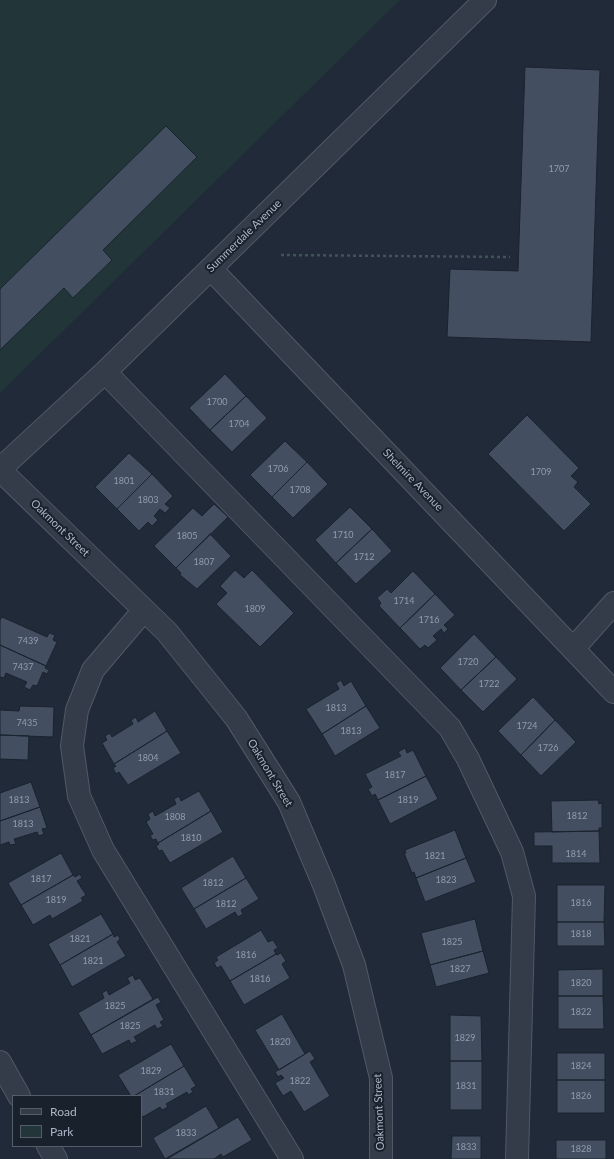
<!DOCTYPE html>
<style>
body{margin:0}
#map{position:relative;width:614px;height:1159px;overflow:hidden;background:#202a38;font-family:Lato,sans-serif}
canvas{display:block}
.legend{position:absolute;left:12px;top:1095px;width:130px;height:52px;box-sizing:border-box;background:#19212d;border:1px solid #555d6a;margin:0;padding:5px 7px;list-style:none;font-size:12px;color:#aeb6c5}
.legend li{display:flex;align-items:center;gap:8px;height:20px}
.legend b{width:20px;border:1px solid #555d6a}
</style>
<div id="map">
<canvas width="614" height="1159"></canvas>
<ul class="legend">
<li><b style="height:5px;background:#343c49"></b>Road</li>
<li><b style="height:11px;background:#223639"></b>Park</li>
</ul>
</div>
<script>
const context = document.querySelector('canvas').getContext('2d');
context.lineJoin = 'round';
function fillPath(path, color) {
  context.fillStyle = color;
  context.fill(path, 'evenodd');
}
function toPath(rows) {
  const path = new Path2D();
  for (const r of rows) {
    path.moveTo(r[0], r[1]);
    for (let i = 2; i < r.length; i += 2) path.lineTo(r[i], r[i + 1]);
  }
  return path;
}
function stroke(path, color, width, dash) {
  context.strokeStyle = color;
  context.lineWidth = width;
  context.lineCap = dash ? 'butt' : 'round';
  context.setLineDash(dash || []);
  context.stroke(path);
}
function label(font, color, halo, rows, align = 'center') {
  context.font = font + ' Lato,sans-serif';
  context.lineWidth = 4;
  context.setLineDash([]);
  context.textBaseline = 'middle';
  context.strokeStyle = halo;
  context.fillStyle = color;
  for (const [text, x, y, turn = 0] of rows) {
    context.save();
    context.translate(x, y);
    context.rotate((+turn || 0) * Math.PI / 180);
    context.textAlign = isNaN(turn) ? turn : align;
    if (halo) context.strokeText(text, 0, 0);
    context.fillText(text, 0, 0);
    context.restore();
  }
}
fillPath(toPath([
 [0,0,400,0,0,393]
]), '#223639');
const building = toPath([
 [525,67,600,70,591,342,447,337,450,269,518,271,525,67],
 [166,126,197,157,103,250,112,260,73,298,64,288,0,350,0,289,166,126],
 [225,374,246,396,210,430,189,408,225,374],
 [246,396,267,418,232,452,210,430,246,396],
 [527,415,579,468,571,476,578,482,574,487,591,504,564,531,488,454,527,415],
 [285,441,307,462,272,497,250,475,285,441],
 [129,453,152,474,117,509,95,487,129,453],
 [307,462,328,484,293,518,272,497,307,462],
 [152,474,173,496,165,504,170,508,165,513,160,509,154,516,158,520,152,526,148,522,139,531,117,509,152,474],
 [214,504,228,517,176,568,154,546,193,508,202,516,214,504],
 [350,507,372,529,336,563,315,540,350,507],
 [372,529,392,551,356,584,336,563,372,529],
 [210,534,231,556,197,589,180,575,181,573,176,568,210,534],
 [235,570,244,578,252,570,294,613,260,647,216,604,227,593,220,586,235,570],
 [413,571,435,594,400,628,379,606,381,603,377,598,387,589,391,593,413,571],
 [435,594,455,615,444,625,448,629,444,633,441,629,433,636,437,640,428,648,425,645,420,649,400,628,435,594],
 [2,617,47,637,49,633,55,635,53,640,57,642,46,666,0,645,0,620,2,617],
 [474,634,496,657,461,690,440,668,474,634],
 [0,645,46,666,45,668,49,670,47,674,43,672,37,686,33,685,30,690,24,687,27,682,6,673,4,678,0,677,0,645],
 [496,657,517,679,483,712,461,690,496,657],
 [341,680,344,686,351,681,366,706,322,734,306,709,339,689,336,683,341,680],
 [533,697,555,720,521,755,498,731,533,697],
 [20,706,54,707,53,737,0,735,0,710,19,711,20,706],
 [366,706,380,728,335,756,322,734,366,706],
 [155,711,167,731,114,764,102,743,107,740,105,736,110,733,112,737,133,724,131,720,136,717,138,722,155,711],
 [555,720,576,742,541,776,521,755,555,720],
 [167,731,181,753,128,785,119,772,116,774,113,768,116,766,114,764,167,731],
 [0,735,29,736,28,760,0,759,0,735],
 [405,748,407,753,413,750,426,776,378,800,375,794,372,796,368,789,372,787,365,774,401,756,398,752,405,748],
 [426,776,438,799,390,824,378,800,426,776],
 [31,782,40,807,0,821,0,793,31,782],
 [199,791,211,811,158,843,156,839,153,840,150,836,153,834,146,822,150,819,148,814,153,811,155,816,176,804,174,799,179,796,181,801,199,791],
 [598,800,599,804,602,803,602,828,599,828,599,831,552,832,551,801,598,800],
 [40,807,47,828,42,829,44,834,39,836,37,832,14,839,16,844,10,845,9,842,0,845,0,821,40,807],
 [211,811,223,832,170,863,162,850,159,851,156,846,159,844,158,843,211,811],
 [455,830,466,858,416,878,414,872,412,873,404,853,406,853,405,850,455,830],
 [599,831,600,863,552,863,552,846,534,846,534,832,599,831],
 [61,853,73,875,21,905,8,883,61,853],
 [233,856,246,878,194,909,181,888,233,856],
 [466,858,476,882,425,902,416,878,466,858],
 [80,874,82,878,77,881,86,895,81,898,83,901,52,919,50,915,33,925,21,905,73,875,75,877,80,874],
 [246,878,259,899,241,910,243,914,238,917,235,912,206,929,194,909,246,878],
 [557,885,605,885,604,922,557,922,557,885],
 [101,914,113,934,60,965,48,944,101,914],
 [475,919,483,951,430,965,421,933,475,919],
 [557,922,604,922,605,946,557,946,557,922],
 [261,930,268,942,273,940,278,948,274,950,276,954,230,981,221,966,217,968,214,963,218,960,216,957,261,930],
 [113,934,114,937,118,935,120,939,117,942,126,956,72,987,60,965,113,934],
 [483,951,489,973,436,987,430,965,483,951],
 [281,953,286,961,282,964,290,978,244,1005,230,981,276,954,277,955,281,953],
 [603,969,603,996,558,996,558,970,603,969],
 [133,975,135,980,140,978,153,999,91,1035,78,1013,104,998,102,993,107,990,109,995,130,983,127,978,133,975],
 [558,996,603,996,604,1029,558,1029,558,996],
 [158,997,161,1002,156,1005,164,1020,160,1022,163,1026,157,1029,155,1025,134,1037,137,1041,131,1044,129,1040,102,1054,91,1035,158,997],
 [282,1014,305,1054,279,1070,255,1030,282,1014],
 [450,1015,481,1016,482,1061,450,1061,450,1015],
 [171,1044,184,1066,134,1096,131,1096,118,1075,171,1044],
 [310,1051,315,1059,310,1062,330,1096,304,1112,291,1091,283,1096,275,1083,284,1078,281,1075,278,1077,275,1072,310,1051],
 [557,1053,605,1053,605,1080,557,1080,557,1053],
 [450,1061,482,1061,482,1110,450,1110,450,1061],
 [184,1066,196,1086,191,1089,193,1092,188,1095,187,1092,166,1104,168,1107,162,1110,160,1107,143,1117,141,1114,141,1096,134,1096,184,1066],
 [557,1080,605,1080,605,1113,557,1113,557,1080],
 [206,1106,219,1128,165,1159,153,1138,206,1106],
 [238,1117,252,1140,223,1157,221,1154,214,1159,167,1159,238,1117],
 [452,1136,481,1136,481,1159,451,1159,452,1136],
 [556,1140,606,1140,606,1159,556,1159,556,1140]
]);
fillPath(building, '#434f60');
stroke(building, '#1b232f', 1);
const minor = toPath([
 [211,269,614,692],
 [105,372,450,728,468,759,512,852,524,896,517,1159],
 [0,469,105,372,485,0],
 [0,470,167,632,236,718,289,802,324,885,354,965,381,1078,381,1159],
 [144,610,93,670,77,710,72,746,79,796,103,850,292,1159],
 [573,649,614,603],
 [0,1062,19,1096],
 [48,1146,56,1159]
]);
stroke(minor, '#515966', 24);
stroke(toPath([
 [281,255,510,257]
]), '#405357', 2.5, [3, 3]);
stroke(minor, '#343c49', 22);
label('9px', '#939cac', null, [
 ["1707",559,169],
 ["1700",217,402],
 ["1704",239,424],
 ["1706",278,469],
 ["1709",541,472],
 ["1801",124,481],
 ["1708",300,490],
 ["1803",148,500],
 ["1710",343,535],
 ["1805",187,536],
 ["1712",364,557],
 ["1807",204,562],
 ["1714",404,601],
 ["1809",255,609],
 ["1716",429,620],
 ["7439",28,641],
 ["1720",468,662],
 ["7437",23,667],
 ["1722",489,684],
 ["1813",336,708],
 ["7435",27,723],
 ["1724",527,726],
 ["1813",351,731],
 ["1726",548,748],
 ["1804",148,758],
 ["1817",395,775],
 ["1813",19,800],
 ["1819",408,800],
 ["1812",577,816],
 ["1808",175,817],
 ["1813",23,824],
 ["1810",191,838],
 ["1814",576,854],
 ["1821",435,856],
 ["1817",41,879],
 ["1823",446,880],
 ["1812",213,883],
 ["1819",56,900],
 ["1816",581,903],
 ["1812",226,904],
 ["1818",581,934],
 ["1821",80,939],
 ["1825",452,942],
 ["1816",246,955],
 ["1821",93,961],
 ["1827",460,969],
 ["1816",260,979],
 ["1820",581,983],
 ["1825",115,1006],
 ["1822",581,1012],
 ["1825",130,1026],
 ["1829",465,1038],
 ["1820",280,1042],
 ["1824",581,1066],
 ["1829",151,1071],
 ["1822",300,1081],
 ["1831",466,1086],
 ["1831",164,1092],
 ["1826",581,1096],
 ["1833",186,1133],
 ["1833",466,1147],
 ["1828",581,1149]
]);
label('11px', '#aeb6c5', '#19212d', [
 ["Summerdale Avenue",244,236,-44],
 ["Shelmire Avenue",413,480,46],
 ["Oakmont Street",60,528,44],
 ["Oakmont Street",270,773,59],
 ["Oakmont Street",379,1112,-92]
]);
</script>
